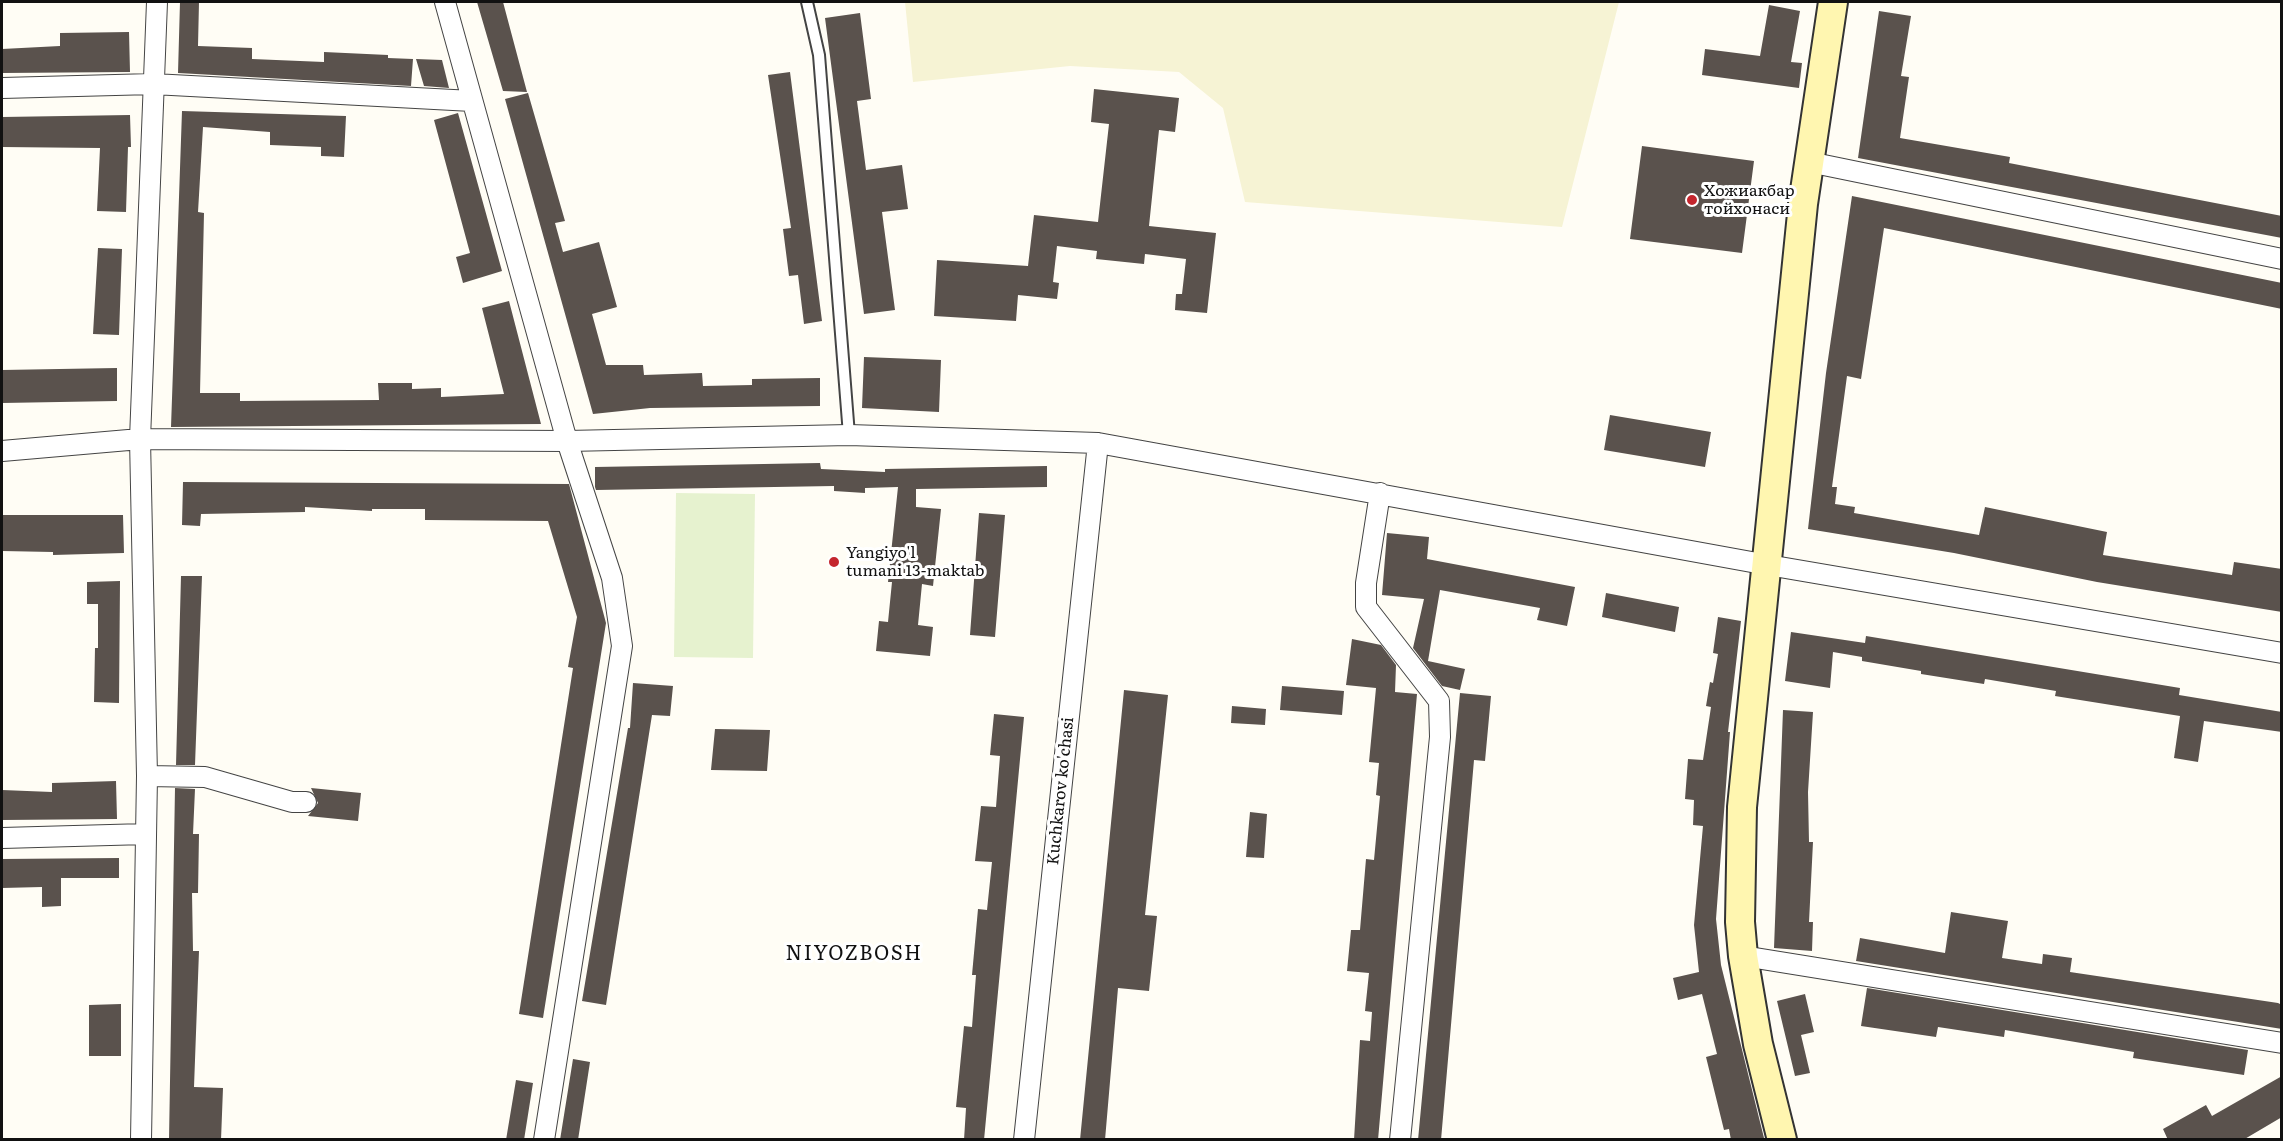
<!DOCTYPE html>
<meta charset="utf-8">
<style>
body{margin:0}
#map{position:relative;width:2283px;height:1141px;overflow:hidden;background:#fffdf5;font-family:Literata,serif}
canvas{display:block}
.frame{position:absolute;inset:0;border:3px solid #111;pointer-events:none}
</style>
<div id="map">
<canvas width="2283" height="1141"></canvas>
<div class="frame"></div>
</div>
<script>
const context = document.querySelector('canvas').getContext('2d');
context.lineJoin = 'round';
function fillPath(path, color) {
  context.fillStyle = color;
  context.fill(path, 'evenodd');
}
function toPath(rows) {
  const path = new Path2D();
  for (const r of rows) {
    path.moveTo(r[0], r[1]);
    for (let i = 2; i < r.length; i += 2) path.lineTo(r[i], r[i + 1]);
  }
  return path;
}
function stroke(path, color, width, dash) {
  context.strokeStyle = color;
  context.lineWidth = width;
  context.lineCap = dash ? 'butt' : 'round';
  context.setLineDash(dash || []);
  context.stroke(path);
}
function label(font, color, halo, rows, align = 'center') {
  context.font = font + ' Literata,serif';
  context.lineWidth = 6;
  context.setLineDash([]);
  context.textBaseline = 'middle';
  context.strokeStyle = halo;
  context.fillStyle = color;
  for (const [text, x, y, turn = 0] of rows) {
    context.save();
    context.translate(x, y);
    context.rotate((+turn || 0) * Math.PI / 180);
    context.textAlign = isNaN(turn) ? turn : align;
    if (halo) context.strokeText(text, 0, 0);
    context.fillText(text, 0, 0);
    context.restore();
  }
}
fillPath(toPath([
 [905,2,1619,2,1562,227,1245,202,1223,108,1179,72,1070,66,913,82]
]), '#f6f3d4');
fillPath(toPath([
 [676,493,755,494,753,658,674,657]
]), '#e6f2cf');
fillPath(toPath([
 [180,2,199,2,198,46,252,48,252,59,324,62,324,52,388,55,388,58,413,59,411,86,178,73],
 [477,2,503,2,527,92,503,91],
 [1769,5,1800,11,1791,62,1802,63,1799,88,1702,75,1705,49,1760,56],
 [1879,11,1911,16,1901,76,1909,77,1900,138,2010,157,2009,163,2282,216,2282,238,1858,158],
 [860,13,871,99,857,101,866,170,902,165,908,209,882,212,895,310,864,314,825,18],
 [129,32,130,72,2,73,2,49,60,46,60,33],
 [416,59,442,60,449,88,424,86],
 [790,72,822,321,804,324,798,275,789,276,783,229,791,228,768,75],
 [1094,89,1179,98,1175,132,1159,130,1149,226,1216,233,1207,313,1175,310,1176,294,1182,294,1186,259,1145,254,1144,264,1096,259,1097,251,1057,246,1053,282,1059,283,1057,299,1018,295,1016,321,934,316,937,260,1028,266,1034,215,1098,222,1109,124,1091,122],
 [528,93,565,221,555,223,563,252,599,242,617,307,592,314,606,365,643,365,644,375,702,373,703,386,752,385,752,379,820,378,820,406,650,408,593,414,505,99],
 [182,111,346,116,344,157,321,156,321,147,270,145,270,132,203,127,198,212,204,213,200,393,240,393,240,401,379,400,378,383,412,383,412,389,441,388,441,397,504,394,482,308,509,301,541,424,171,427],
 [458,113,502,271,463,283,456,257,470,253,434,120],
 [130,115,131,147,128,147,126,212,97,211,100,148,2,147,2,117],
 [1642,146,1754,161,1742,253,1630,239],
 [1852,196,2282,283,2282,309,1884,228,1861,379,1847,376,1832,487,1837,487,1835,504,1855,507,1854,513,1979,535,1985,507,2107,532,2103,555,2232,575,2234,562,2282,569,2282,612,2097,582,1954,553,1808,529,1826,373],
 [98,248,122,249,119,335,93,334],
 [864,357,941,360,939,412,862,408],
 [117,368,117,401,2,403,2,370],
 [1610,415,1711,432,1705,467,1604,450],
 [820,463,821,469,885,472,885,469,1047,466,1047,487,916,489,916,507,941,509,933,586,922,584,918,625,933,627,930,656,876,651,879,621,888,622,892,582,888,582,898,487,865,488,865,493,834,491,834,486,596,490,595,487,595,467],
 [183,482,569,484,606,623,543,1018,519,1014,573,668,568,667,577,617,548,521,425,520,425,509,372,509,372,511,305,507,305,512,201,514,200,526,182,525],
 [979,513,1005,515,995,637,970,635],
 [2,515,123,515,124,553,53,555,53,552,2,551],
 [1387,533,1429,537,1427,559,1575,587,1567,626,1537,620,1540,608,1440,590,1428,661,1465,669,1460,690,1442,686,1413,648,1424,599,1382,595],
 [181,576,202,576,195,765,176,765],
 [120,581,119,703,94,702,95,648,98,648,98,604,87,604,87,582],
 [1606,593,1679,607,1675,632,1602,617],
 [1718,617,1741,621,1728,732,1730,732,1716,919,1721,965,1764,1138,1756,1140,1731,1140,1729,1129,1724,1130,1706,1057,1717,1054,1702,994,1678,1000,1673,978,1699,972,1694,925,1703,826,1693,825,1694,800,1685,799,1688,759,1703,760,1711,707,1706,706,1710,682,1713,683,1718,654,1713,653],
 [1791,632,1865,643,1866,636,2180,688,2179,695,2282,712,2282,732,2204,721,2198,762,2174,758,2180,716,2055,696,2056,691,1985,679,1984,684,1921,674,1921,671,1862,661,1862,657,1833,652,1830,688,1785,681],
 [1352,639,1381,645,1396,665,1395,692,1417,694,1378,1140,1354,1140,1360,1040,1370,1041,1372,1012,1365,1011,1369,973,1347,971,1351,930,1360,930,1366,859,1374,860,1380,796,1376,795,1379,763,1369,762,1376,688,1346,685],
 [633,683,673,686,670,716,652,715,606,1005,582,1001,628,728,630,728],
 [1282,686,1344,691,1342,715,1280,710],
 [1124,690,1168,695,1145,915,1157,916,1149,991,1118,988,1105,1140,1080,1140],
 [1460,693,1491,696,1485,761,1474,760,1441,1140,1418,1140],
 [1232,706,1266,709,1265,725,1231,723],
 [1783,710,1813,712,1808,792,1809,842,1813,842,1809,922,1813,922,1812,951,1774,948],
 [994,714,1024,717,984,1140,964,1140,966,1108,956,1107,964,1026,972,1027,976,975,972,975,978,909,987,910,992,862,975,861,981,806,996,807,1000,756,990,755],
 [715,729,770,730,767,771,711,770],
 [116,781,117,819,2,820,2,790,52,792,52,783],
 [175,788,195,789,193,834,199,834,198,893,192,893,193,951,199,951,194,1087,223,1088,221,1140,169,1140],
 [311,788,361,793,358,821,308,816,318,803],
 [1250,812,1267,814,1264,858,1246,857],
 [119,858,119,878,61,878,61,906,42,907,42,887,2,888,2,859],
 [1951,912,2008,921,2002,958,2042,964,2043,954,2072,958,2070,972,2278,1003,2282,1005,2282,1029,1856,961,1860,938,1945,953],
 [1867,988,2248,1050,2244,1075,2133,1058,2134,1052,2005,1030,2004,1037,1938,1027,1936,1037,1861,1026],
 [1805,994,1814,1032,1801,1035,1810,1073,1795,1076,1777,1001],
 [121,1004,121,1056,89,1056,89,1005],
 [573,1059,590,1062,578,1140,560,1140],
 [2282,1076,2282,1117,2243,1140,2168,1140,2163,1129,2206,1105,2212,1116],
 [516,1080,533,1083,524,1140,506,1140]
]), '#5a524d');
const service = toPath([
 [807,2,819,55,849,435]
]);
const minor = toPath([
 [445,2,567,441,612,578,622,646,544,1140],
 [2,88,153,84,472,101],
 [1809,162,2282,259],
 [2,451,140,439,567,441,849,435,1098,443,1768,565,2282,653],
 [1380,493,1366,583,1366,607,1439,701,1440,737,1400,1140],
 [147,776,205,777,292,802,306,802],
 [2,838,146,834],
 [1743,956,2282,1043],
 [141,1140,147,776,140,439,157,2],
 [1024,1140,1098,443]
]);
const secondary = toPath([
 [1782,1140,1758,1044,1743,956,1740,922,1742,807,1803,204,1833,2]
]);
stroke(service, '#444', 14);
stroke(minor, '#444', 22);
stroke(secondary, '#333', 32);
stroke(service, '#fff', 10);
stroke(minor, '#fff', 20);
stroke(secondary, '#fff6b0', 28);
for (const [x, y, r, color] of [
 [1692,200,6,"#c4262e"],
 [834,562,6,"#c4262e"]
]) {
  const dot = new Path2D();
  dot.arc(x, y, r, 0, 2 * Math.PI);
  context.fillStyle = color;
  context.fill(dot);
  stroke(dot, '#fff', 2);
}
label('16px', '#111', '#fff', [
 ["Хожиакбар",1704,191],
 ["тойхонаси",1704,209],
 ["Yangiyo'l",846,553],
 ["tumani 13-maktab",846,571]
], 'left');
label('16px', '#111', '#fff', [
 ["Kuchkarov ko'chasi",1061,791,-84]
]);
context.letterSpacing = '1.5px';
label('20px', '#111', '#fff', [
 ["NIYOZBOSH",854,954]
]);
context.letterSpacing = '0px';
</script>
